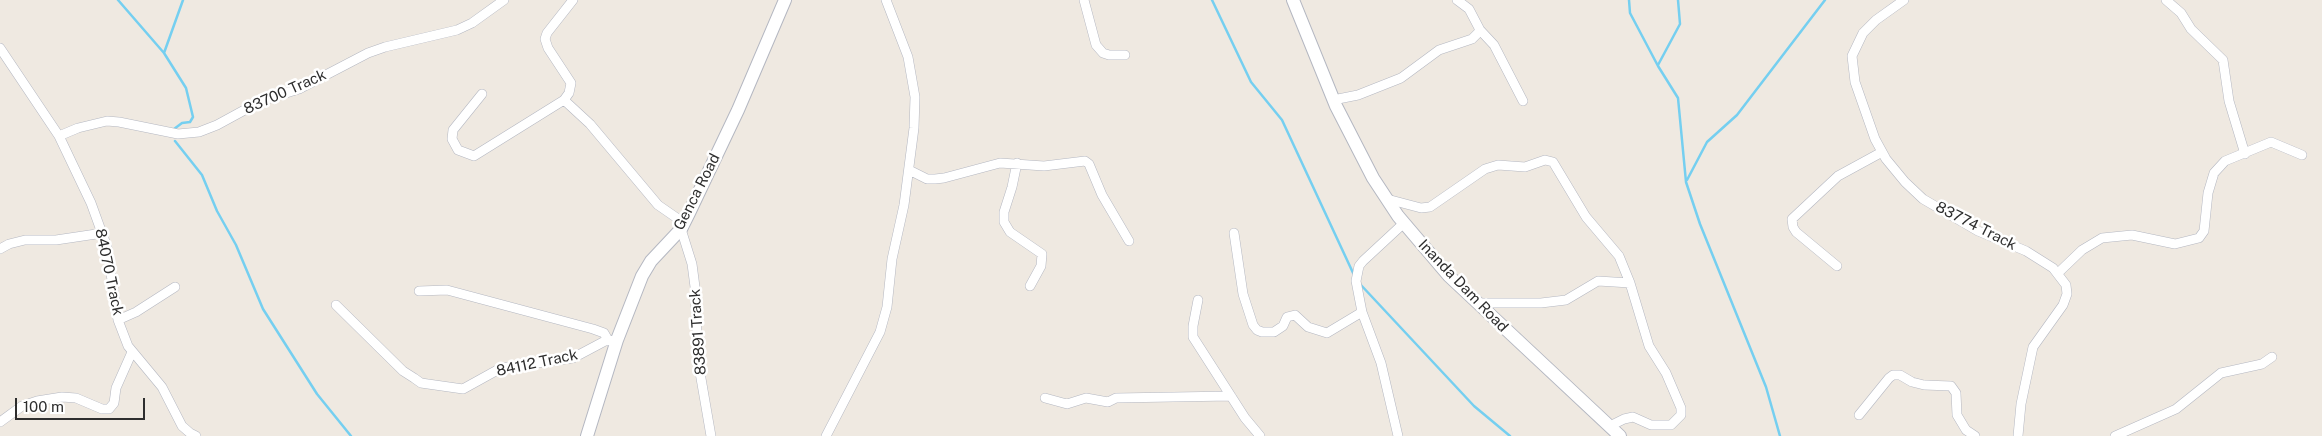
<!DOCTYPE html>
<style>
body{margin:0}
#map{position:relative;width:2322px;height:436px;overflow:hidden;background:#efe9e1;font-family:"Public Sans",sans-serif}
canvas{display:block}
.scale{position:absolute;left:15px;top:398px;width:130px;height:22px;box-sizing:border-box;border:2px solid #2e2e2e;border-top:0;padding-left:6px;font-size:15px;line-height:18px;white-space:nowrap;color:#2e2e2e;-webkit-text-stroke:4px #fff;paint-order:stroke}
</style>
<div id="map">
<canvas width="2322" height="436"></canvas>
<div class="scale">100 m</div>
</div>
<script>
const context = document.querySelector('canvas').getContext('2d');
context.lineJoin = 'round';
function toPath(rows) {
  const path = new Path2D();
  for (const r of rows) {
    path.moveTo(r[0], r[1]);
    for (let i = 2; i < r.length; i += 2) path.lineTo(r[i], r[i + 1]);
  }
  return path;
}
function stroke(path, color, width, dash) {
  context.strokeStyle = color;
  context.lineWidth = width;
  context.lineCap = dash ? 'butt' : 'round';
  context.setLineDash(dash || []);
  context.stroke(path);
}
function label(font, color, halo, rows, align = 'center') {
  context.font = font + ' "Public Sans",sans-serif';
  context.lineWidth = 5;
  context.setLineDash([]);
  context.textBaseline = 'middle';
  context.strokeStyle = halo;
  context.fillStyle = color;
  for (const [text, x, y, turn = 0] of rows) {
    context.save();
    context.translate(x, y);
    context.rotate((+turn || 0) * Math.PI / 180);
    context.textAlign = isNaN(turn) ? turn : align;
    if (halo) context.strokeText(text, 0, 0);
    context.fillText(text, 0, 0);
    context.restore();
  }
}
stroke(toPath([
 [118,0,164,53,186,88,193,117,190,122,182,123,174,129],
 [1212,0,1251,82,1282,120,1354,275],
 [1629,0,1630,13,1658,66,1678,98,1686,182,1700,224,1766,387,1780,436],
 [164,53,183,0],
 [1658,65,1680,24,1678,0],
 [175,141,202,175,217,211,236,245,263,309,317,394,351,436],
 [1687,180,1707,142,1737,115,1825,0],
 [1360,284,1474,406,1510,436]
]), '#75cff0', 2.5);
const street = toPath([
 [1084,0,1096,45,1103,53,1109,55,1125,55],
 [1457,0,1469,9,1480,30,1494,45,1523,101],
 [1904,0,1876,20,1863,33,1852,56,1855,82,1875,139,1886,159,1905,182,1923,199,1978,231,2026,251,2053,268,2066,285,2067,294,2063,305,2033,347,2021,404,2018,436],
 [2166,0,2181,13,2191,29,2223,60,2229,101,2245,154],
 [0,48,59,136,91,203,107,247,118,320,128,346,162,387,182,426,190,433,196,436],
 [482,94,453,130,452,139,458,150,474,156,564,100,569,93,571,83,548,48,545,39,547,33,573,0],
 [564,100,590,124,658,205,684,223],
 [1333,100,1358,95,1401,78,1439,50,1472,39,1480,31],
 [59,136,78,128,107,121,119,122,178,134,199,132,217,125,261,101,299,89,368,53,385,47,457,30,472,23,504,0],
 [1017,163,1012,187,1004,212,1004,222,1010,232,1042,254,1041,266,1030,286],
 [909,170,927,179,935,179,944,178,1000,163,1044,166,1085,161,1089,164,1102,195,1129,241],
 [1387,199,1421,208,1430,207,1485,169,1498,165,1525,167,1545,160,1553,162,1586,217,1619,256,1630,283,1649,346,1666,373,1681,408,1681,415,1671,425,1651,425,1633,417,1624,419,1610,426],
 [681,229,692,264,695,287,698,361,711,436],
 [1234,233,1243,294,1253,325,1257,330,1262,332,1274,332,1283,326,1287,317,1295,315,1308,327,1327,333,1362,312],
 [0,249,9,244,25,240,56,240,103,233],
 [1837,266,1796,232,1793,227,1792,219,1838,176,1882,152],
 [2058,273,2082,250,2102,238,2132,235,2175,244,2199,238,2204,231,2208,193,2214,173,2225,161,2271,142,2302,155],
 [419,291,447,290,593,329,604,333,608,340],
 [1198,300,1193,326,1193,337,1245,418,1260,436],
 [1477,303,1541,303,1566,300,1598,281,1630,283],
 [336,305,403,371,414,378,421,383,463,389,501,368,573,358,605,341,617,340],
 [118,320,136,312,175,287],
 [1045,398,1067,404,1086,398,1108,402,1116,398,1231,396],
 [1859,415,1889,378,1893,375,1900,375,1912,382,1924,385,1951,386,1956,393,1957,415,1966,430,1975,436],
 [0,422,22,406,37,401,62,397,76,398,102,409,109,409,114,403,116,388,132,352],
 [826,436,880,332,887,307,892,259,904,205,914,128,915,97,908,57,886,0],
 [1398,436,1381,363,1362,312,1356,281,1359,266,1363,261,1404,223],
 [2115,436,2176,409,2221,373,2262,364,2272,357]
]);
const secondary = toPath([
 [1293,0,1336,106,1373,178,1398,216,1449,276,1620,436],
 [587,436,617,340,642,276,651,261,681,229,689,213,738,110,785,0]
]);
stroke(street, '#b4b7c1', 10);
stroke(secondary, '#b4b7c1', 14);
stroke(street, '#fff', 9);
stroke(secondary, '#fff', 12);
label('15px', '#2e2e2e', '#fff', [
 ["83700 Track",285,92,-24],
 ["Genca Road",697,192,-63],
 ["83774 Track",1976,226,27],
 ["84070 Track",109,272,78],
 ["Inanda Dam Road",1463,286,46],
 ["83891 Track",698,332,-94],
 ["84112 Track",537,363,-12]
]);
</script>
